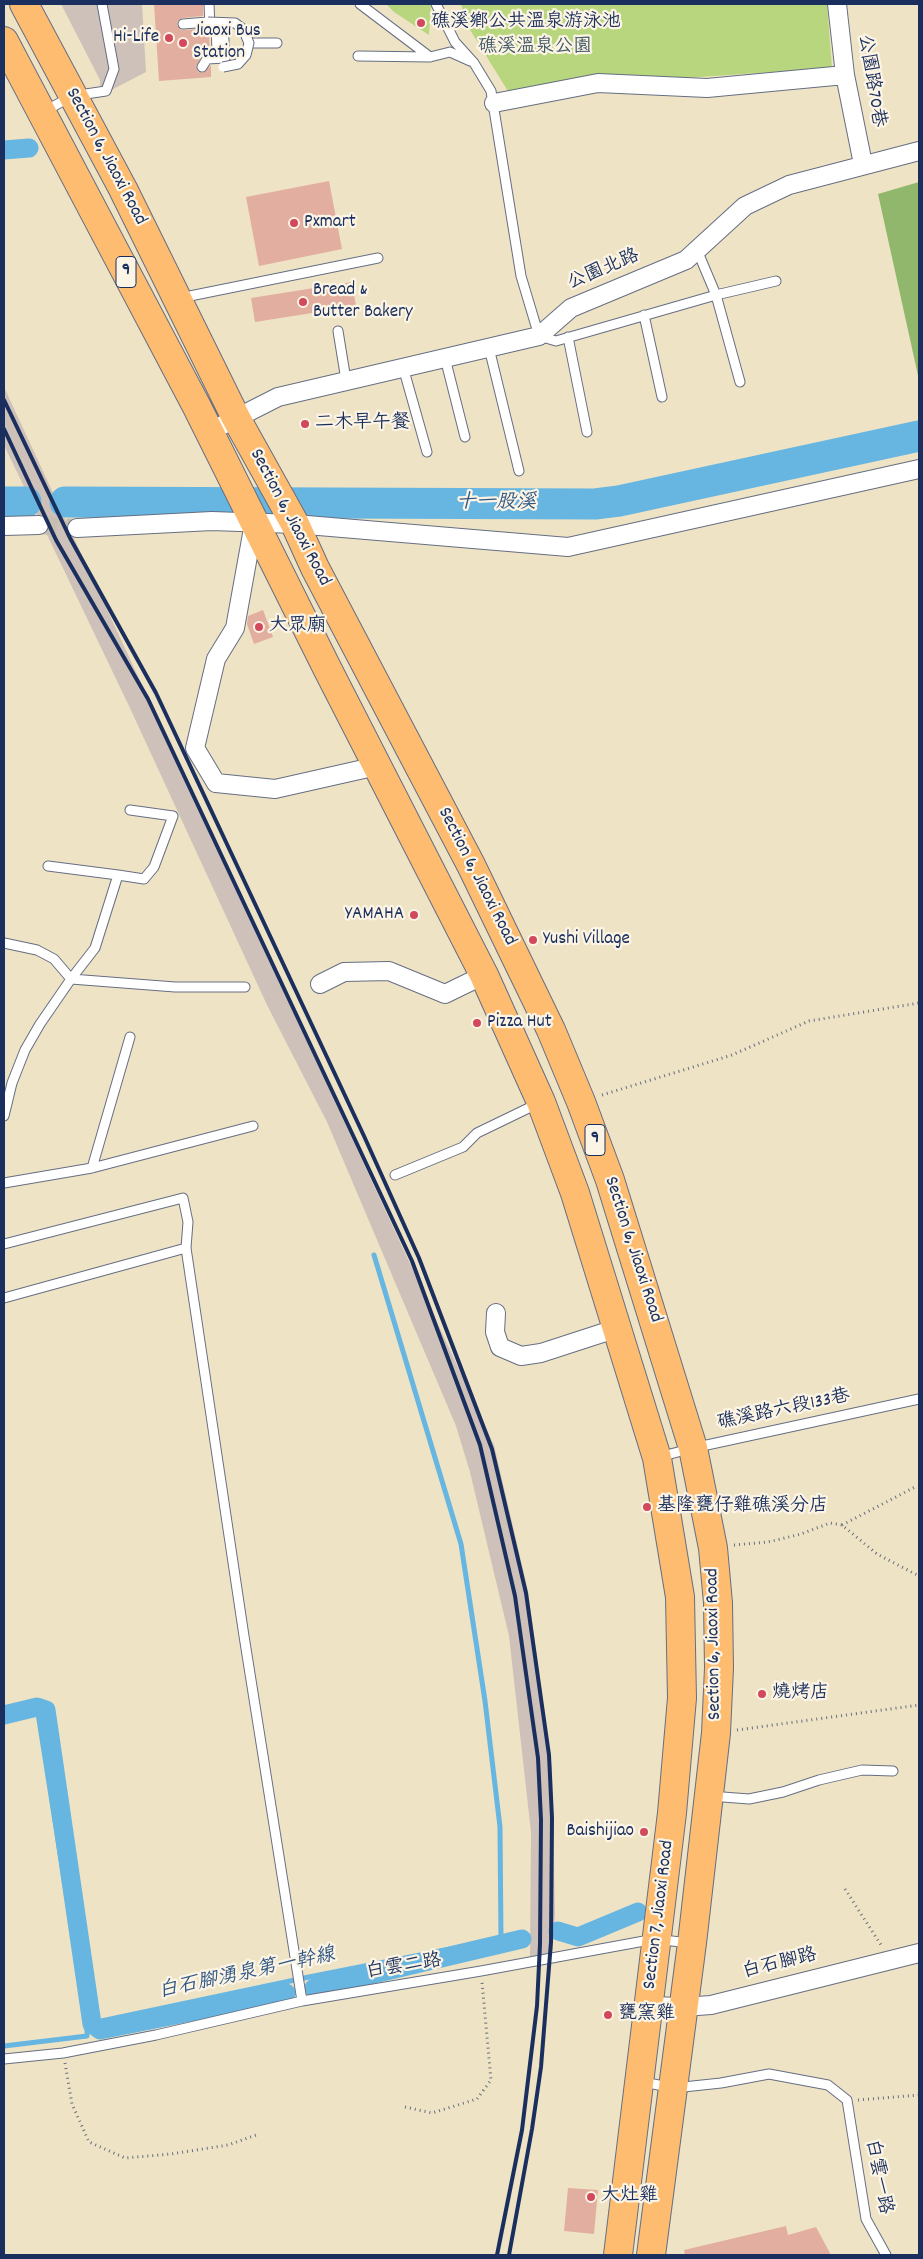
<!DOCTYPE html>
<meta charset="utf-8">
<style>
body{margin:0}
#map{position:relative;width:923px;height:2259px;overflow:hidden;background:#efe3c5;font-family:Dekko,sans-serif}
canvas{display:block}
.frame{position:absolute;inset:0;border:5px solid #1b2f5e;pointer-events:none}
</style>
<div id="map">
<canvas width="923" height="2259"></canvas>
<div class="frame"></div>
</div>
<script>
const context = document.querySelector('canvas').getContext('2d');
context.lineJoin = 'round';
function fillPath(path, color) {
  context.fillStyle = color;
  context.fill(path, 'evenodd');
}
function toPath(rows) {
  const path = new Path2D();
  for (const r of rows) {
    path.moveTo(r[0], r[1]);
    for (let i = 2; i < r.length; i += 2) path.lineTo(r[i], r[i + 1]);
  }
  return path;
}
function stroke(path, color, width, dash) {
  context.strokeStyle = color;
  context.lineWidth = width;
  context.lineCap = dash ? 'butt' : 'round';
  context.setLineDash(dash || []);
  context.stroke(path);
}
function label(font, color, halo, rows, align = 'center') {
  context.font = font + ' Dekko,"LXGW WenKai TC",sans-serif';
  context.lineWidth = 4.5;
  context.setLineDash([]);
  context.textBaseline = 'middle';
  context.strokeStyle = halo;
  context.fillStyle = color;
  for (const [text, x, y, turn = 0] of rows) {
    context.save();
    context.translate(x, y);
    context.rotate((+turn || 0) * Math.PI / 180);
    context.textAlign = isNaN(turn) ? turn : align;
    if (halo) context.strokeText(text, 0, 0);
    context.fillText(text, 0, 0);
    context.restore();
  }
}
fillPath(toPath([
 [61,4,142,4,146,72,100,96,100,80],
 [4,387,494,1445,528,1591,552,1769,555,1915,552,1956,530,1957,531,1832,509,1636,470,1472,456,1426,327,1122,267,1005,129,706,4,445]
]), '#cec1ba');
fillPath(toPath([
 [386,4,431,4,429,35,394,12],
 [461,4,827,4,832,68,685,78,511,96,467,25]
]), '#b7d67d');
fillPath(toPath([
 [919,182,919,380,878,194]
]), '#91b76c');
stroke(toPath([
 [374,1255,461,1544,485,1701,500,1827,501,1939],
 [37,1707,87,2024],
 [4,2046,87,2036,87,2024,309,1977,501,1939,504,1944]
]), '#67b6e1', 5);
stroke(toPath([
 [4,150,29,148],
 [4,1715,37,1707,46,1710,92,2024,100,2030,286,1993],
 [558,1931,578,1937,638,1912],
 [314,1988,522,1939]
]), '#67b6e1', 19);
stroke(toPath([
 [4,502,26,502],
 [65,502,595,504,619,501,919,436]
]), '#67b6e1', 31);
fillPath(toPath([
 [154,4,203,4,203,16,182,18,178,21,177,25,181,30,204,29,209,33,210,53,202,55,196,67,198,72,202,73,211,65,211,77,159,81],
 [329,181,342,249,259,266,246,197],
 [352,282,356,306,255,322,251,298],
 [263,610,273,637,254,644,247,624,248,616],
 [568,2188,598,2190,594,2234,564,2231],
 [786,2226,788,2235,816,2227,831,2255,685,2255,684,2250]
]), '#e2ae9f');
stroke(toPath([
 [39,525,77,528]
]), '#c5bfb0', 18, [18, 9]);
const lane = toPath([
 [209,4,210,27],
 [360,4,430,57],
 [436,4,455,42,474,63,491,91,521,276,539,336,556,341,716,295,776,281],
 [183,24,208,22],
 [249,43,277,43],
 [358,56,430,57,450,52,470,61],
 [202,67,207,59,225,58,223,23,216,24,217,52],
 [45,111,72,96,106,91,114,69,102,4],
 [697,250,716,295,740,382],
 [180,298,378,258],
 [644,315,662,397],
 [338,331,346,380],
 [568,337,587,432],
 [489,348,519,471],
 [445,358,465,437],
 [403,367,427,452],
 [48,866,118,875],
 [4,943,37,950,54,959,71,979,40,1024,25,1050,12,1083,4,1116],
 [71,979,95,948,118,875,144,879,154,867,173,816,130,810],
 [71,979,175,987,245,987],
 [92,1168,130,1037],
 [395,1175,463,1147,477,1133,539,1103],
 [4,1183,92,1168,253,1126],
 [4,1244,183,1198,188,1222,186,1248],
 [4,1298,186,1248,244,1636,302,2001],
 [659,1457,693,1448,919,1399],
 [710,1796,749,1799,783,1792,819,1780,862,1770,893,1771],
 [4,2059,63,2053,156,2035,302,2001,481,1971,655,1939,689,1943],
 [643,2082,674,2088,721,2083,769,2074,828,2085,847,2100,866,2219,886,2255]
]);
const street = toPath([
 [837,4,845,75,863,164],
 [494,103,598,83,707,88,845,75],
 [209,432,278,397,539,336,571,308,686,260,745,206,789,185,919,151],
 [254,523,235,628,216,659,195,748,216,783,275,789,377,766],
 [4,526,39,525],
 [77,528,212,521,295,524,568,547,919,469],
 [320,984,344,972,389,971,445,994,484,975],
 [496,1313,495,1332,500,1347,521,1356,541,1353,618,1328],
 [649,2006,684,2007,711,2005,919,1953]
]);
const primary = toPath([
 [24,4,123,189,236,418,295,524,315,568,471,865,551,1030,581,1102,610,1180,693,1448,713,1548,718,1603,719,1668,716,1733,692,1943,651,2255],
 [4,41,197,407,327,668,484,975,541,1102,575,1193,657,1458,680,1597,682,1698,672,1813,618,2255]
]);
stroke(lane, '#656e82', 11);
stroke(street, '#656e82', 20);
stroke(primary, '#656e82', 30);
stroke(toPath([
 [602,1095,732,1055,809,1021,919,1003],
 [842,1525,917,1486],
 [734,1545,768,1542,801,1534,830,1523,842,1525,877,1554,919,1576],
 [737,1730,919,1705],
 [845,1889,881,1945],
 [65,2063,72,2104,89,2142,125,2158,171,2154,228,2145,259,2134],
 [858,2100,919,2095],
 [405,2107,432,2113,477,2099,491,2080,482,1982]
]), '#656e82', 3, [1, 4]);
stroke(lane, '#fff', 9);
stroke(street, '#fff', 18);
stroke(primary, '#fdbc70', 28);
stroke(toPath([
 [4,400,70,538,156,693,364,1136,419,1258,492,1449,526,1593,549,1755,552,1818,551,1942,541,2067,532,2129,509,2255],
 [4,429,56,540,148,699,412,1261,480,1445,515,1596,538,1758,541,1820,540,1944,537,2006,522,2130,497,2255]
]), '#1b2f5e', 4);
const laneBridge = toPath([
 [208,22,235,23,243,29,249,43,246,55,238,64,223,67]
]);
stroke(laneBridge, '#656e82', 11, []);
stroke(laneBridge, '#fff', 9);
for (const [x, y, r, color] of [
 [421,23,5,"#d1495b"],
 [169,38,5,"#d1495b"],
 [183,43,5,"#d1495b"],
 [294,223,5,"#d1495b"],
 [303,302,5,"#d1495b"],
 [305,424,5,"#d1495b"],
 [259,627,5,"#d1495b"],
 [414,915,5,"#d1495b"],
 [533,940,5,"#d1495b"],
 [477,1023,5,"#d1495b"],
 [647,1507,5,"#d1495b"],
 [762,1694,5,"#d1495b"],
 [644,1832,5,"#d1495b"],
 [608,2015,5,"#d1495b"],
 [591,2197,5,"#d1495b"]
]) {
  const dot = new Path2D();
  dot.arc(x, y, r, 0, 2 * Math.PI);
  context.fillStyle = color;
  context.fill(dot);
  stroke(dot, '#fcf5e5', 2);
}
for (const [x, y, w] of [
 [126,272,20],
 [595,1140,20]
]) {
  const box = new Path2D();
  box.roundRect(x - w / 2, y - 15.5, w, 31, 4);
  context.fillStyle = '#fcf5e5';
  context.fill(box);
  stroke(box, '#1b2f5e', 1);
}
label('bold 18px', '#1b2f5e', null, [
 ["9",126,272],
 ["9",595,1140]
]);
label('19px', '#1b2f5e', '#fcf5e5', [
 ["礁溪鄉公共溫泉游泳池",431,23],
 ["Jiaoxi Bus",193,32],
 ["Station",193,54],
 ["Hi-Life",159,38,"right"],
 ["Pxmart",304,223],
 ["Bread &",313,291],
 ["Butter Bakery",313,313],
 ["二木早午餐",315,424],
 ["大眾廟",269,627],
 ["YAMAHA",404,915,"right"],
 ["Yushi Village",543,940],
 ["Pizza Hut",487,1023],
 ["基隆甕仔雞礁溪分店",657,1507],
 ["燒烤店",772,1694],
 ["Baishijiao",634,1832,"right"],
 ["甕窯雞",618,2015],
 ["大灶雞",601,2197]
], 'left');
label('19px', '#425966', '#fcf5e5', [
 ["礁溪溫泉公園",535,48]
]);
label('19px', '#1b2f5e', '#fcf5e5', [
 ["公園路70巷",870,81,81],
 ["Section 6, Jiaoxi Road",105,157,62],
 ["公園北路",604,271,-23],
 ["Section 6, Jiaoxi Road",289,518,62],
 ["Section 6, Jiaoxi Road",476,877,63],
 ["Section 6, Jiaoxi Road",632,1250,72],
 ["礁溪路六段133巷",784,1411,-12],
 ["Section 6, Jiaoxi Road",715,1644,-91],
 ["Section 7, Jiaoxi Road",660,1915,-83],
 ["白石腳路",780,1965,-14],
 ["白雲二路",404,1968,-9],
 ["白雲一路",877,2177,79]
]);
label('italic 20px', '#325885', '#fcf5e5', [
 ["十一股溪",496,504],
 ["白石腳湧泉第一幹線",247,1975,-12]
]);
</script>
